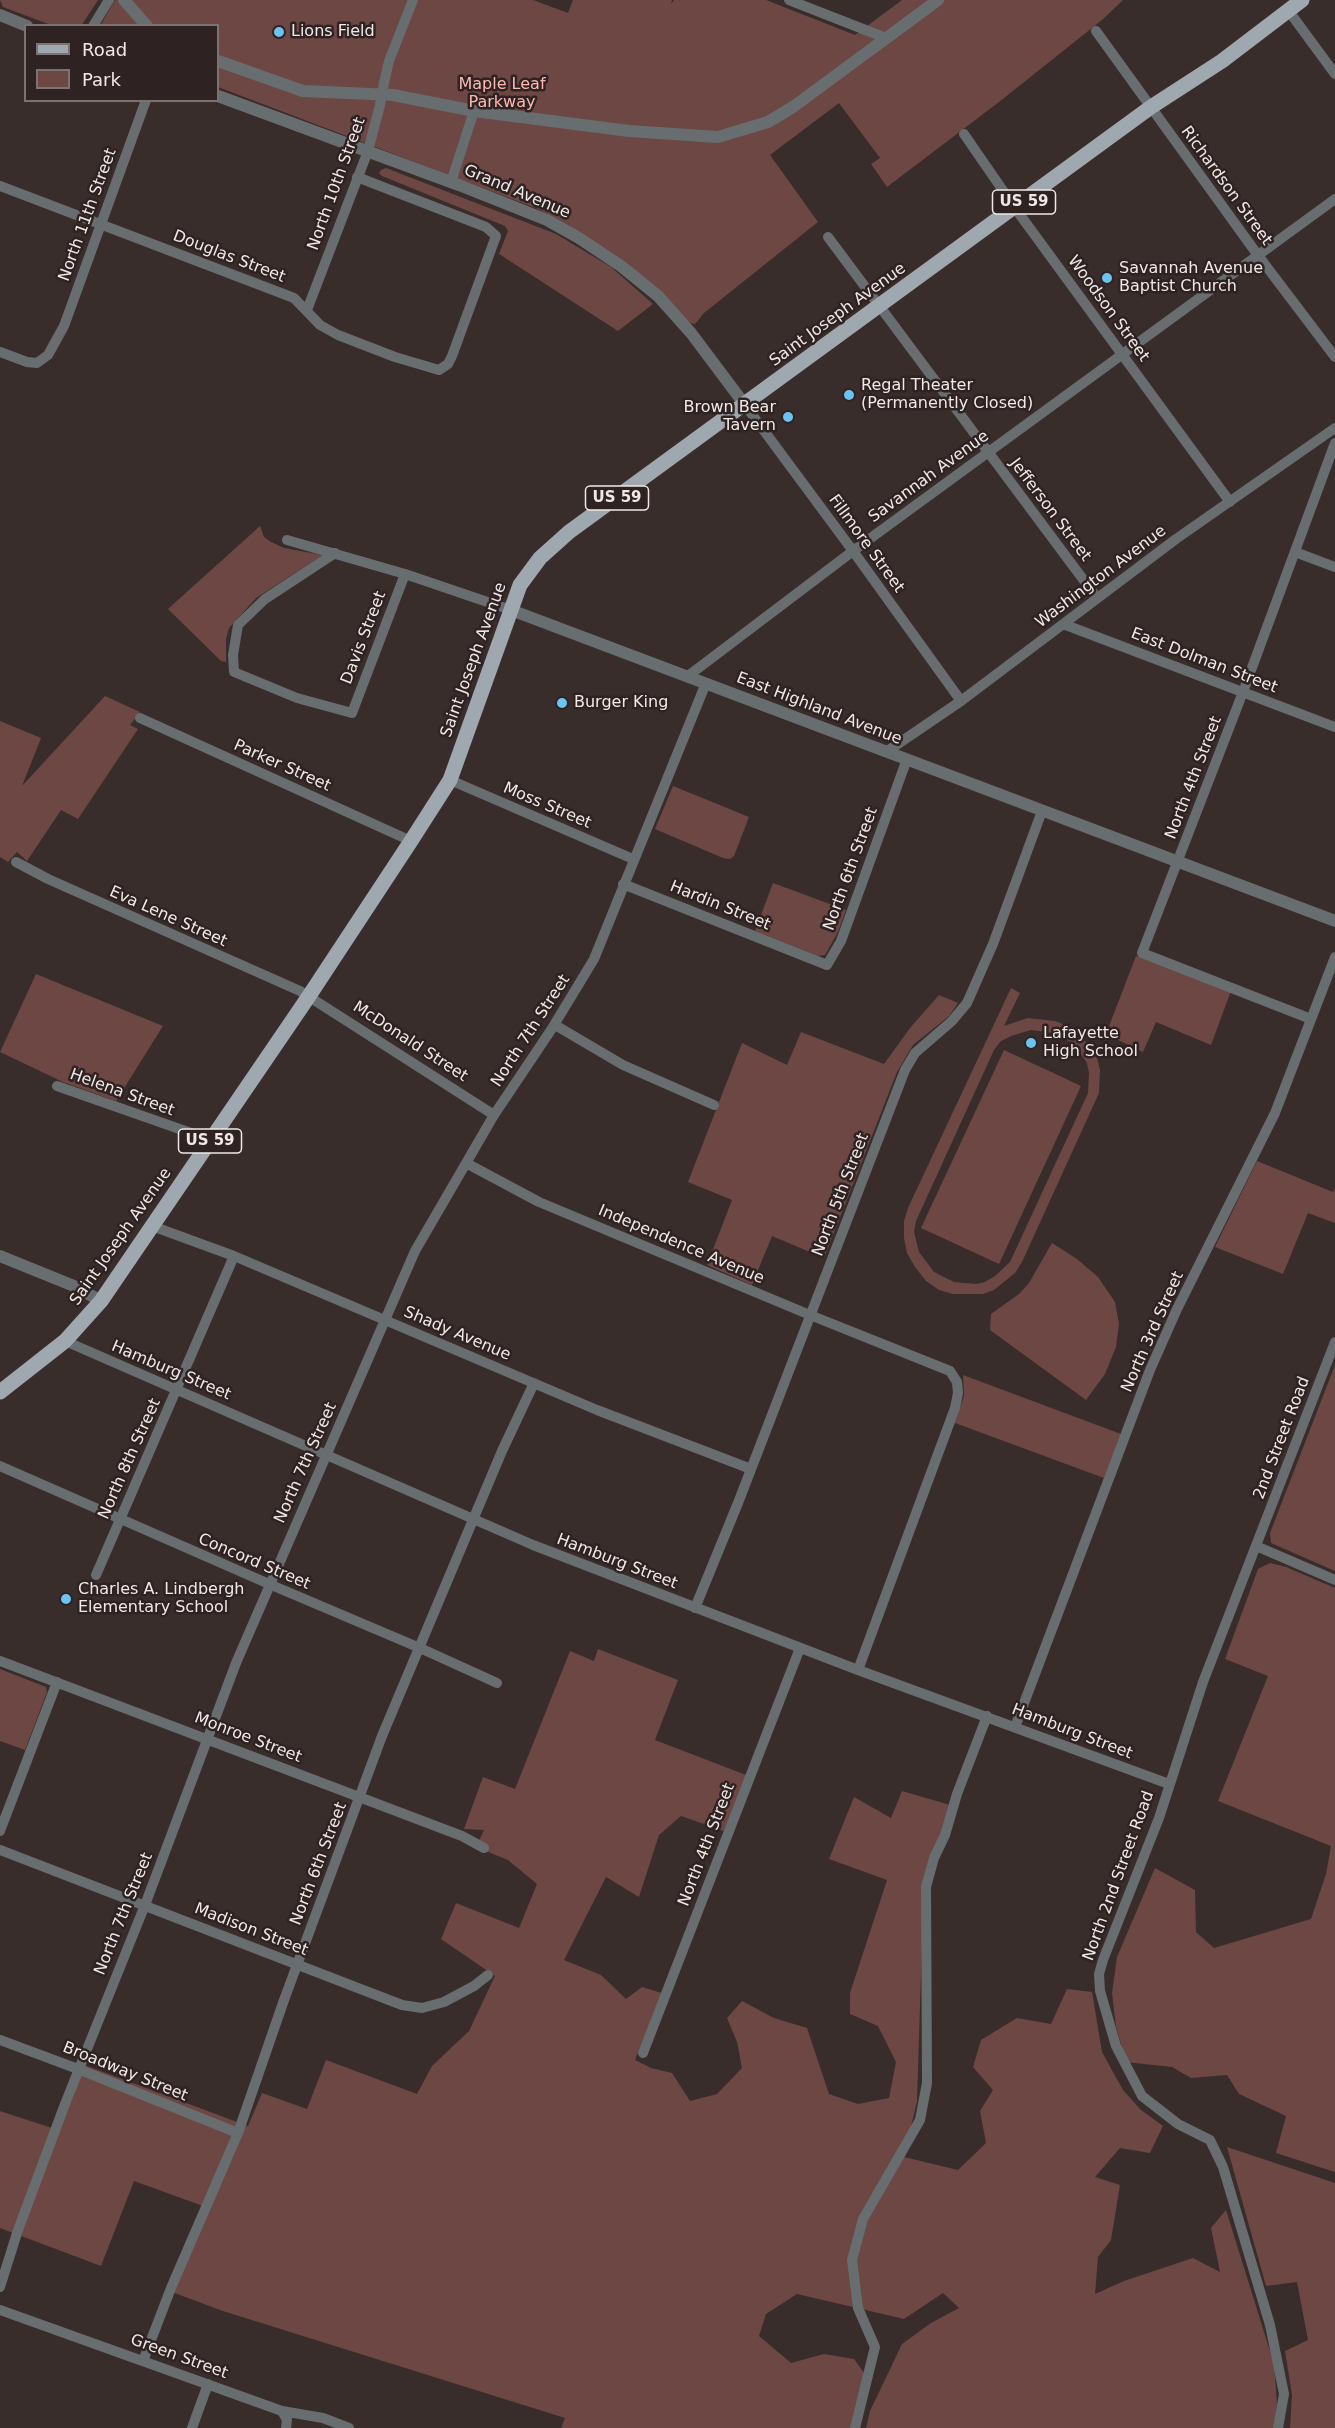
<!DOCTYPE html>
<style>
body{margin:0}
#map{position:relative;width:1335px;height:2428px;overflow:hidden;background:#392d2c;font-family:"DejaVu Sans",sans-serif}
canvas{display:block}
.legend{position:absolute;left:24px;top:24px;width:195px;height:78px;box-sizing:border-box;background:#2e2322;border:2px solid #7c7271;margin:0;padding:8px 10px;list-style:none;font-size:18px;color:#f0e8e7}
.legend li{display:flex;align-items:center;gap:12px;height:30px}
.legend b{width:30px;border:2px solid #7c7271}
</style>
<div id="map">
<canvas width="1335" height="2428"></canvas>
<ul class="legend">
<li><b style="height:8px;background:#9ea8ae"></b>Road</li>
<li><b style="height:16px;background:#6c4743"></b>Park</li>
</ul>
</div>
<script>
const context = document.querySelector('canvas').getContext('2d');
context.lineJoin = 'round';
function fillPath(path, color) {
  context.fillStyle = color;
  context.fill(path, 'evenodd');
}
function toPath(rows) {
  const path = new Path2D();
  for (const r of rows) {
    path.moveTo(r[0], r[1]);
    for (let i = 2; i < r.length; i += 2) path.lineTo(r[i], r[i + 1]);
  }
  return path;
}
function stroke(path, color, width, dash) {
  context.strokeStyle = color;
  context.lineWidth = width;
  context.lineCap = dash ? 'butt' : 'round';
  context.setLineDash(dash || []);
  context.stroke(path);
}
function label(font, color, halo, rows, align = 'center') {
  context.font = font + ' "DejaVu Sans",sans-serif';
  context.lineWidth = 5;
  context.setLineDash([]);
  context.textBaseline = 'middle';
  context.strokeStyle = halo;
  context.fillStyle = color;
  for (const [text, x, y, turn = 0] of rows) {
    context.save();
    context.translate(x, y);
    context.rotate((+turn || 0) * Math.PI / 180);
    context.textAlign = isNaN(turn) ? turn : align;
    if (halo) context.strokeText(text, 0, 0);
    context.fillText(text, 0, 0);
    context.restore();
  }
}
fillPath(toPath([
 [0,0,98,0,81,26,51,25,3,7],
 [115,0,533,0,568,13,573,0,672,0,671,4,674,0,766,0,855,35,902,0,1123,0,1102,20,999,102,887,187,871,164,880,158,839,103,770,155,818,222,704,313,695,324,690,323,624,261,565,223,538,209,218,87,218,26,100,26],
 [386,168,556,234,611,267,653,304,618,331,499,254,508,231,505,226,382,176,379,173,381,170],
 [260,526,264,537,271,542,284,548,323,555,256,598,229,628,226,639,226,662,221,661,168,609],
 [105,696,140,712,130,725,138,729,78,819,61,810,27,861,17,852,8,862,0,857,0,721,41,738,22,786],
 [673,786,749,817,734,856,730,859,723,858,655,829],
 [773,883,846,910,838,932,825,955,818,956,755,931],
 [1136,956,1231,991,1211,1045,1156,1022,1143,1052,1106,1034],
 [36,974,163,1026,116,1101,63,1082,0,1052],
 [1011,988,1020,993,1004,1026,1028,1018,1055,1021,1070,1027,1090,1046,1097,1058,1100,1070,1099,1093,1022,1262,1015,1273,994,1290,983,1294,953,1294,939,1290,926,1281,915,1267,907,1253,904,1238,904,1221,908,1208],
 [1031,1030,1054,1033,1074,1044,1087,1063,1089,1073,1088,1093,1010,1262,995,1276,985,1282,976,1284,954,1282,934,1272,919,1252,914,1232,916,1221,994,1050,1001,1041,1011,1036],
 [939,995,958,1003,949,1016,913,1045,897,1072,824,1258,772,1236,752,1285,707,1265,732,1200,688,1182,742,1043,787,1065,801,1032,884,1064,910,1028],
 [1004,1050,1081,1086,999,1264,921,1228],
 [1257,1161,1333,1192,1335,1188,1335,1223,1308,1213,1283,1274,1215,1247],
 [1052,1243,1077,1259,1098,1277,1115,1302,1119,1324,1116,1347,1105,1374,1086,1400,990,1330,991,1314,1019,1294,1029,1283],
 [1335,1365,1335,1571,1271,1543,1270,1533],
 [963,1375,1121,1434,1104,1478,955,1423,964,1396],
 [1270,1563,1286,1567,1335,1588,1335,2172,1276,2153,1286,2116,1239,2094,1227,2075,1191,2078,1172,2067,1126,2062,1116,2026,1112,1993,1117,1957,1155,1868,1195,1890,1196,1932,1214,1948,1311,1919,1326,1874,1331,1846,1218,1801,1268,1676,1225,1659,1258,1569],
 [598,1649,678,1680,655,1740,746,1775,724,1831,681,1816,659,1835,639,1897,606,1877,564,1960,601,1975,626,1999,642,1987,662,1993,635,2060,651,2068,672,2073,690,2101,717,2094,742,2068,737,2042,727,2018,742,2001,774,2018,807,2028,829,2094,858,2104,889,2098,896,2062,878,2026,850,2014,850,1993,887,1880,829,1859,854,1797,891,1818,902,1791,950,1805,923,1910,917,2101,904,2157,958,2170,986,2143,980,2111,993,2090,973,2067,981,2040,1017,2018,1051,2024,1067,1989,1092,1992,1102,2052,1123,2090,1141,2110,1163,2126,1150,2153,1120,2148,1095,2177,1120,2185,1111,2240,1098,2257,1095,2294,1124,2281,1193,2258,1220,2272,1211,2228,1226,2210,1274,2364,1277,2404,1275,2428,866,2428,870,2411,902,2344,931,2323,959,2308,943,2293,904,2319,797,2294,766,2314,759,2336,791,2363,824,2354,854,2359,867,2377,851,2428,561,2428,565,2418,223,2311,169,2291,203,2206,134,2181,101,2266,0,2228,0,2111,52,2128,76,2062,248,2126,262,2093,307,2109,326,2060,417,2094,432,2066,469,2031,495,1976,441,1939,456,1903,519,1928,537,1884,508,1860,476,1847,484,1830,464,1829,483,1777,515,1789,570,1651,594,1661],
 [0,1669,46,1687,47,1692,25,1750,0,1741],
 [1227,2147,1335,2183,1335,2428,1290,2428,1292,2395,1285,2351,1308,2340,1297,2282,1266,2286]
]), '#6c4743');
stroke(toPath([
 [789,0,886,38],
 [1288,10,1335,74],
 [93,26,109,0],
 [1096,31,1257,254,1335,357],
 [384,83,389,61,413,0],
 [964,134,1015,208,1230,502],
 [451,182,474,111],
 [0,186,294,298,320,325,338,335,395,357,439,370,448,364,452,356,496,236,486,227,357,177],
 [828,237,1097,598],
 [307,310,368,151,380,105],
 [0,352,27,362,37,363,48,355,64,326,146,100],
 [745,405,853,551,961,701],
 [287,540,405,574,511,610],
 [1295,552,1335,567],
 [335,553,265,599,238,625,233,655,234,672,297,698,352,713,405,574],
 [1063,624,1335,727],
 [688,676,853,551,1335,199],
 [140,718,411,841],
 [886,752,961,701,1176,539,1335,428],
 [450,780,633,859],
 [16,862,48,879,300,991,494,1115],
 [623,884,827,965,841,941,907,759],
 [1311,1019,1142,953,1243,692,1335,443],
 [555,1025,623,1065,714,1105],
 [57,1086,211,1140],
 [466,1163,539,1202,810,1315,950,1371,957,1382,958,1393,955,1408,858,1670],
 [152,1226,234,1256,597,1410,751,1469],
 [65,1341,533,1545,858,1670,1169,1784],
 [0,1466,269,1584,420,1648,497,1683],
 [1256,1546,1335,1580],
 [96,1575,234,1256],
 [695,1608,738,1503,905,1070,915,1053,952,1021,967,1003,993,944,1042,811],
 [0,1661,462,1836,484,1848],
 [1015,1727,1150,1370,1177,1309,1275,1113,1335,957],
 [0,1831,57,1682],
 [0,1850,402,2005,422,2008,444,2002,474,1986,488,1975],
 [0,2040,78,2069,238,2133],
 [643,2053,800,1648],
 [0,2287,18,2230,65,2104,145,1905,236,1663,415,1251,494,1115,551,1030,594,959,706,683],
 [0,2310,282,2411,323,2418,349,2428],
 [143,2361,171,2288,238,2133,284,2000,382,1736,502,1451,534,1383],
 [282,2411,287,2420,286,2428],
 [192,2428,208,2384],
 [855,2428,875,2347,858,2308,852,2260,863,2219,920,2120,927,2083,926,1887,934,1858,945,1835,957,1794,987,1716],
 [1278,2428,1284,2394,1270,2325,1223,2167,1210,2140,1178,2124,1142,2096,1116,2046,1100,1991,1099,1974,1103,1960,1159,1818,1203,1682,1335,1342]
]), '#686d70', 10);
stroke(toPath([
 [124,0,147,26],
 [0,15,27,26],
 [218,61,303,91,393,95,474,111,629,131,718,137,768,122,793,107,938,0],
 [218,96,459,185,547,220,579,238,621,266,658,296,691,333,745,405],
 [511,610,1335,921],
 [0,1256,74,1286,101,1301]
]), '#686d70', 12);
stroke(toPath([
 [0,1392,65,1341,101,1301,309,996,411,841,450,780,520,585,540,558,569,532,1151,107,1222,61,1302,0]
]), '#9ea8ae', 15);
stroke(toPath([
 [380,105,384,83]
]), '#686d70', 10);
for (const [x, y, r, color] of [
 [279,32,6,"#6bc3f2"],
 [1107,278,6,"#6bc3f2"],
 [849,395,6,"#6bc3f2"],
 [788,417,6,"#6bc3f2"],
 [562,703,6,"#6bc3f2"],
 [1031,1043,6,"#6bc3f2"],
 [66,1599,6,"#6bc3f2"]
]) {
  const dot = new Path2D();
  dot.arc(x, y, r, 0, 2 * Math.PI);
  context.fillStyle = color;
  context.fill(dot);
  stroke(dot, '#2e2322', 2);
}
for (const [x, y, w] of [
 [1024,202,63],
 [617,498,63],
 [210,1141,63]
]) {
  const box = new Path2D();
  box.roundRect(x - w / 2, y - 12, w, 24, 4.5);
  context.fillStyle = '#2e2322';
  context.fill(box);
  stroke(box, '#f0e8e7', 1.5);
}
label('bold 15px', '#f0e8e7', null, [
 ["US 59",1024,202],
 ["US 59",617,498],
 ["US 59",210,1141]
]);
label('16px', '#f0e8e7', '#2e2322', [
 ["Lions Field",291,32],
 ["Savannah Avenue",1119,269],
 ["Baptist Church",1119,287],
 ["Regal Theater",861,386],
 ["(Permanently Closed)",861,404],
 ["Brown Bear",776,408,"right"],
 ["Tavern",776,426,"right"],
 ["Burger King",574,703],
 ["Lafayette",1043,1034],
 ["High School",1043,1052],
 ["Charles A. Lindbergh",78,1590],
 ["Elementary School",78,1608]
], 'left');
label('16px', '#fdb9b1', '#2e2322', [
 ["Maple Leaf",502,85],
 ["Parkway",502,103]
]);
label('16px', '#f0e8e7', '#2e2322', [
 ["North 10th Street",337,184,-70],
 ["Richardson Street",1226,186,54],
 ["Grand Avenue",517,192,23],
 ["North 11th Street",88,215,-70],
 ["Douglas Street",229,257,21],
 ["Woodson Street",1108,309,54],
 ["Saint Joseph Avenue",838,315,-36],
 ["Savannah Avenue",929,477,-36],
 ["Jefferson Street",1050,510,53],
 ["Fillmore Street",866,544,54],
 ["Washington Avenue",1101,577,-37],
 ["Davis Street",364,638,-69],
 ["Saint Joseph Avenue",474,660,-70],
 ["East Dolman Street",1204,661,21],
 ["East Highland Avenue",819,709,21],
 ["Parker Street",282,766,24],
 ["North 4th Street",1194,778,-69],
 ["Moss Street",547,806,23],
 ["North 6th Street",851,869,-70],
 ["Hardin Street",720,906,22],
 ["Eva Lene Street",168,917,24],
 ["North 7th Street",531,1031,-57],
 ["McDonald Street",410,1042,33],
 ["Helena Street",122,1093,20],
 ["North 5th Street",841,1195,-69],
 ["Saint Joseph Avenue",121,1237,-55],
 ["Independence Avenue",681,1245,23],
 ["North 3rd Street",1153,1332,-66],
 ["Shady Avenue",457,1334,23],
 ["Hamburg Street",171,1371,23],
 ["2nd Street Road",1282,1438,-69],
 ["North 8th Street",130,1459,-66],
 ["North 7th Street",306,1463,-66],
 ["Concord Street",254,1562,23],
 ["Hamburg Street",617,1562,21],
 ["Hamburg Street",1072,1732,21],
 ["Monroe Street",248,1738,21],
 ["North 4th Street",707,1845,-69],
 ["North 6th Street",319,1864,-69],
 ["North 2nd Street Road",1119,1876,-70],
 ["North 7th Street",124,1914,-68],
 ["Madison Street",251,1930,21],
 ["Broadway Street",125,2072,22],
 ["Green Street",179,2357,20]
]);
</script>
